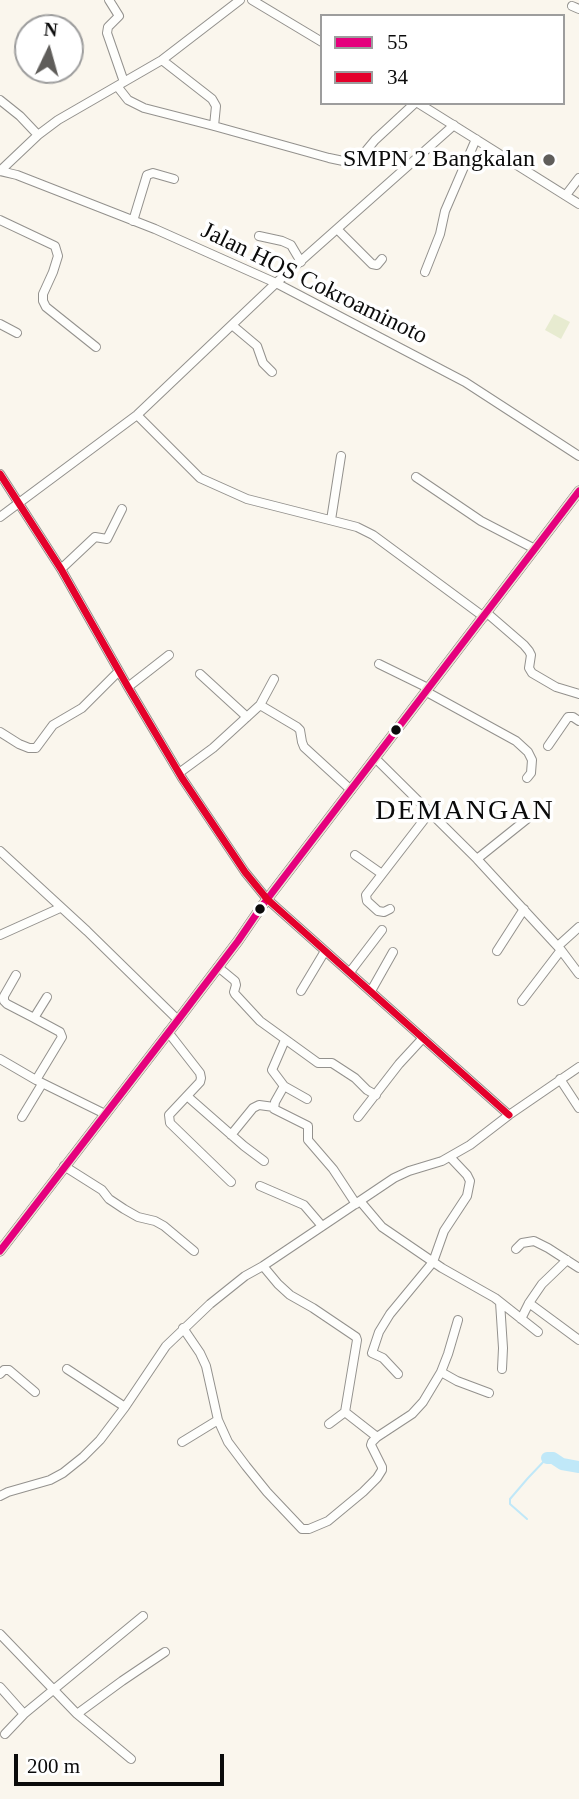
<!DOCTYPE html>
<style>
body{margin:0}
#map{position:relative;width:579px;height:1799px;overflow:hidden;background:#faf6ed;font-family:"Times New Roman",serif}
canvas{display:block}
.legend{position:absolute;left:320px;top:14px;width:245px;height:91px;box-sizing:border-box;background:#fff;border:2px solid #9d9d9d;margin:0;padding:9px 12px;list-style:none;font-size:21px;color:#0b0b0b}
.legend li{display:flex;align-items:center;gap:14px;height:35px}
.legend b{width:35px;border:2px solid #9d9d9d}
.north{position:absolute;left:14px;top:14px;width:70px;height:70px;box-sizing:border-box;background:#fff;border:2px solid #9d9d9d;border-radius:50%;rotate:5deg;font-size:19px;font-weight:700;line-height:28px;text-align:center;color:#0b0b0b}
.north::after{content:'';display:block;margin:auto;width:24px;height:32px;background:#5f5d5a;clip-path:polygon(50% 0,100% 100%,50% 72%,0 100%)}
.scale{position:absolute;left:14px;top:1754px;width:210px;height:32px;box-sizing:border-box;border:4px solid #0b0b0b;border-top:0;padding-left:9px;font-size:21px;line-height:24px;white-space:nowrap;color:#0b0b0b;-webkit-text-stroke:5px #fff;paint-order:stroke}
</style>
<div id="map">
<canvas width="579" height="1799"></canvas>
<ul class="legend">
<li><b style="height:9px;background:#e5007d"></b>55</li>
<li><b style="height:9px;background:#e4002b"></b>34</li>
</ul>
<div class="north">N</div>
<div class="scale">200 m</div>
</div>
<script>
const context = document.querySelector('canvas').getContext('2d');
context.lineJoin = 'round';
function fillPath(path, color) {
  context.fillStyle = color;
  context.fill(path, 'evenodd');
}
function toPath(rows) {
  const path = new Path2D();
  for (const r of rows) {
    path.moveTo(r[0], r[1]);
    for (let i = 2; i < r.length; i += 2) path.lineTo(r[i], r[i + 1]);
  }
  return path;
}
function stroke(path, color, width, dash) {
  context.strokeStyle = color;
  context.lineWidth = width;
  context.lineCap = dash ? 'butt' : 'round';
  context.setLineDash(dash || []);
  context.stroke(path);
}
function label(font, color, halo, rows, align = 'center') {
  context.font = font + ' "Times New Roman",serif';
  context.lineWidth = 7;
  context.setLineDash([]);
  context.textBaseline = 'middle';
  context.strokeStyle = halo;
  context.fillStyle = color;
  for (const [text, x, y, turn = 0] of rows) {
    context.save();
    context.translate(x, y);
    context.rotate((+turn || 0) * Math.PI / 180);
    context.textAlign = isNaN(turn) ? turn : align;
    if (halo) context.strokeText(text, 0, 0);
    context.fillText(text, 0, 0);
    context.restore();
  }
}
fillPath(toPath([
 [554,314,570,322,561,339,545,330]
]), '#e7ebd0');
stroke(toPath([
 [527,1519,510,1504,510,1499,528,1478,547,1458]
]), '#c0e8f8', 2);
stroke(toPath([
 [547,1458,553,1458,562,1464,579,1467]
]), '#c0e8f8', 12);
const minor = toPath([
 [109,0,119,16,108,27,107,33,124,82],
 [252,0,322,42],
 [572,6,579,9],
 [162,60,212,99,216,106,214,126],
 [117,86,128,100,144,108,214,126,329,158,348,162,354,161,360,158,375,140,415,103],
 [0,100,20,116,38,135],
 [418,103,579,204],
 [0,171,17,175,155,229,276,283,465,382,579,456],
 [0,171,38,135,58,120,162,60,240,0],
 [566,195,579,178],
 [0,220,55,246,58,256,53,272,43,294,43,301,46,307,96,347],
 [133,221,147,175,153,173,174,179],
 [337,229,372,264,377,265,382,259],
 [259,236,282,241,291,245,301,262],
 [425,272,440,234,445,211,476,139],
 [0,324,17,333],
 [232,325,257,346,263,363,272,372],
 [137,415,200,478,247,499,357,527,373,535,484,617],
 [0,474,61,569,128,687,182,778,245,872,267,899,509,1115],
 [416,477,481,521,535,549],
 [0,517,137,415,276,283,454,125],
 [331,520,341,456],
 [61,569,95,537,107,539,122,509],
 [487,613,524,645,529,651,531,655,529,668,532,673,556,687,579,694],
 [379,664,428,688],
 [200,674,247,717],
 [128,687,169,655],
 [425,691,516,741,528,752,532,760,531,773,527,778],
 [260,705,274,679],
 [0,732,19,744,29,748,36,748,53,725,82,708,119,671],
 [548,746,568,717,573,717,579,721],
 [375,758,477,859,561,950,579,974],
 [179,773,213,748,260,705,297,727,300,730,302,742,304,747,351,790],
 [0,851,87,931,178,1020],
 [355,855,382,874],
 [477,859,527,819],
 [390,909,384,912,378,911,367,901,366,895,430,812],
 [0,935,60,908],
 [558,946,579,927],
 [497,951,524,909],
 [218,967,235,981,236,985,234,992,235,994,260,1021,318,1063,332,1063,355,1078,367,1090,376,1095],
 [350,972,382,930],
 [16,975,4,996,4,1001,7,1004,34,1018],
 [301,991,325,951],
 [371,991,393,952],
 [522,1001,561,950],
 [168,1032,200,1073,201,1078,200,1082,169,1115,170,1123,231,1182],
 [285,1040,272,1070,284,1086,307,1099],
 [0,1059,36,1080,105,1114],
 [560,1079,579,1108],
 [36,1080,62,1037,60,1032,34,1018,47,997],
 [284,1086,275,1102,274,1109,308,1126,308,1140,333,1169,356,1204],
 [187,1096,244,1146,264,1161],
 [22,1117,42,1084],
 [358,1117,399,1064,423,1038],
 [231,1135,253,1108,259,1105,274,1107],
 [64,1166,102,1190,109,1199,124,1209,138,1217,155,1221,164,1226,194,1251],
 [260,1186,304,1205,322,1226],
 [360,1201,382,1227,442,1268,495,1298,538,1332],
 [516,1249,522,1243,534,1241,548,1248,579,1268],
 [263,1266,278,1284,290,1295,313,1308,356,1337,357,1340,345,1412,329,1424],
 [500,1302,503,1348,502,1369],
 [529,1303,579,1340],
 [521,1319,529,1303,542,1284,567,1260],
 [183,1328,200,1353,206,1366,218,1420,228,1442,246,1466,267,1492,302,1529,309,1529,328,1521,363,1492,377,1478,382,1470,382,1467,371,1445,372,1442,377,1437,345,1412],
 [67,1369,125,1407],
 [441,1372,457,1381,489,1393],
 [0,1374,4,1370,9,1370,35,1392],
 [398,1374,383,1358,372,1353,379,1332,390,1314,433,1262,444,1231,467,1196,470,1181,467,1175,450,1157],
 [377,1437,412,1414,423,1402,441,1372,448,1354,458,1320],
 [182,1442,218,1420],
 [0,1496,8,1492,50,1480,63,1473,83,1457,100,1440,125,1407,166,1346,210,1304,245,1276,263,1266,394,1178,409,1171,442,1161,470,1145,509,1115,579,1067],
 [0,1634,77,1714,122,1681,165,1652],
 [0,1687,24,1714],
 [77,1714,131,1759],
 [5,1734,24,1714,143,1616]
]);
const major = toPath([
 [0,1251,178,1020,238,941,262,906,579,491]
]);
stroke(minor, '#93918d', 10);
stroke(major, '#807e7a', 11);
stroke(minor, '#fefefc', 8);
stroke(major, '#ece5d6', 10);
stroke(toPath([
 [0,1251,178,1020,238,941,262,906,579,491]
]), '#e5007d', 7);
stroke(toPath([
 [0,474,61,569,128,687,182,778,245,872,267,899,509,1115]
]), '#e4002b', 7);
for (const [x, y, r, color] of [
 [549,160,7,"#5f5d5a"],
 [396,730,6,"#0b0b0b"],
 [260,909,6,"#0b0b0b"]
]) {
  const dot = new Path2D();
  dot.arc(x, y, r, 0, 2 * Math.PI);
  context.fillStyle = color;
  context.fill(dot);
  stroke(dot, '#fff', 2.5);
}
label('24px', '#0b0b0b', '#fff', [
 ["SMPN 2 Bangkalan",535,160]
], 'right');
label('24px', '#0b0b0b', '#fff', [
 ["Jalan HOS Cokroaminoto",314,284,26]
]);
context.letterSpacing = '2px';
label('28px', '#0b0b0b', '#fff', [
 ["DEMANGAN",465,812]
]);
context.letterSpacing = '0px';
</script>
